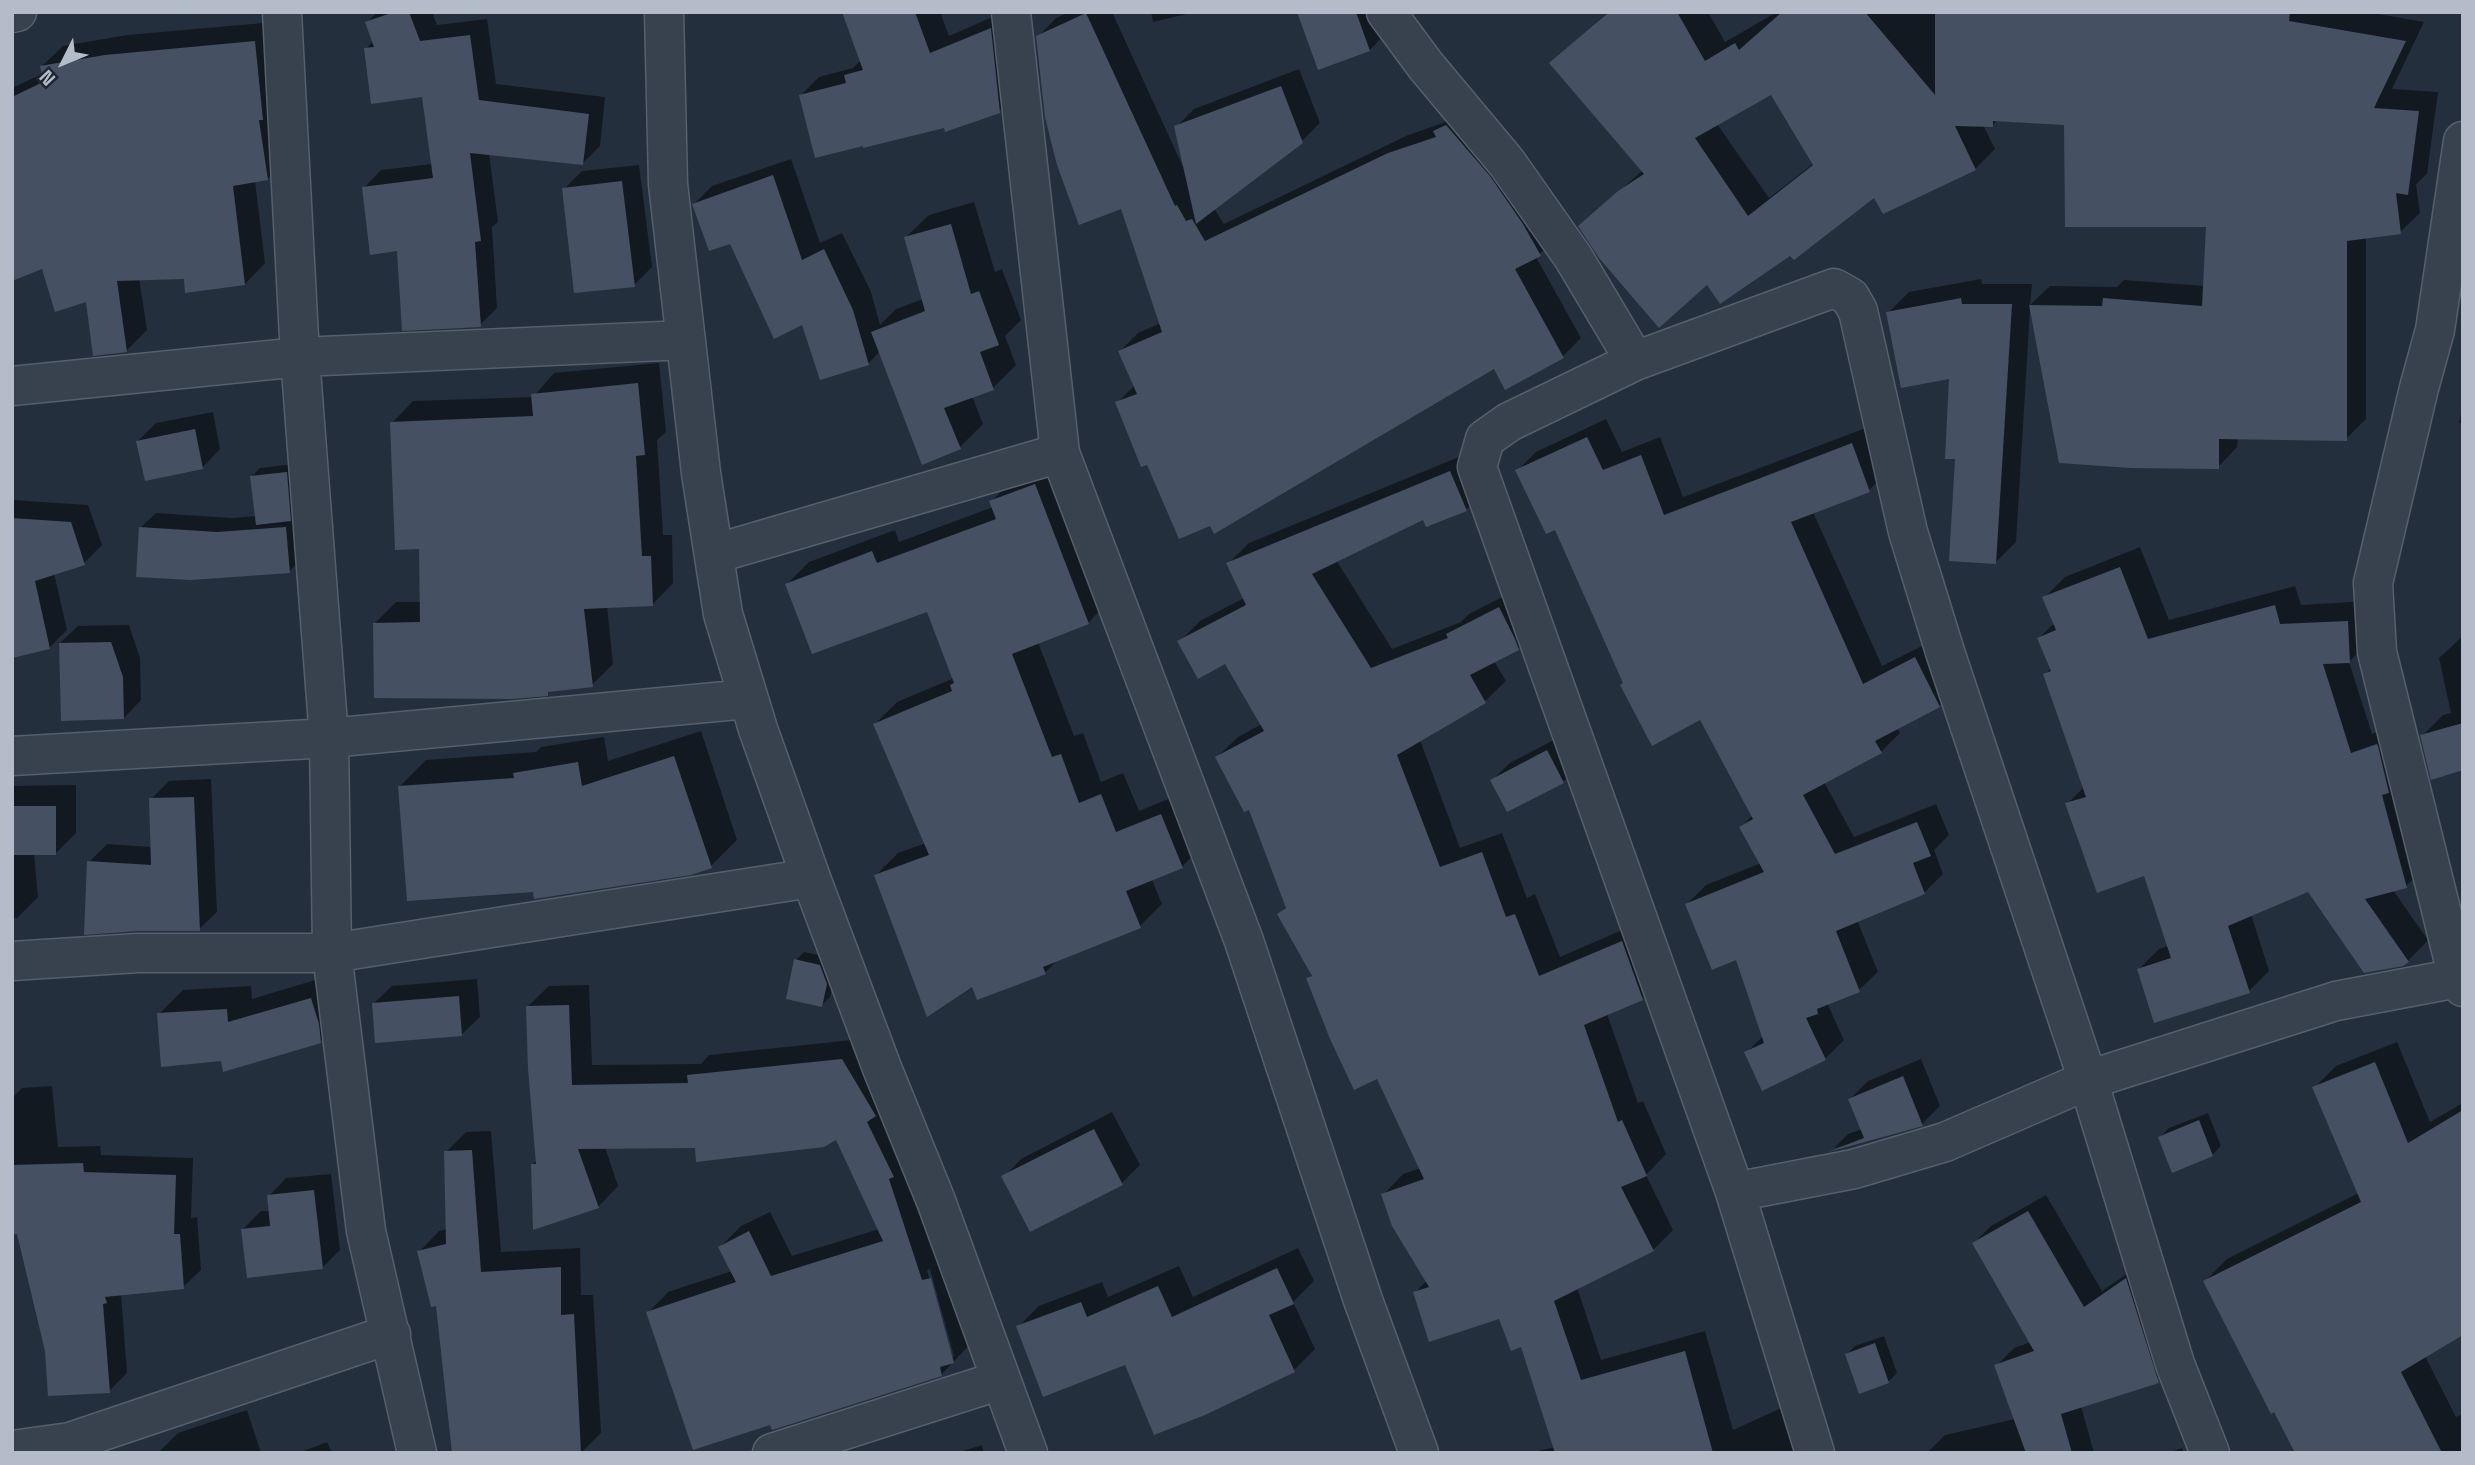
<!DOCTYPE html>
<style>
body{margin:0}
#map{position:relative;width:2475px;height:1465px;overflow:hidden;background:#242f3e;font-family:"Space Grotesk",sans-serif}
canvas{display:block}
.frame{position:absolute;inset:0;border:14px solid #b4bcc9;pointer-events:none}
.north{position:absolute;left:28px;top:28px;width:70px;height:70px;-webkit-text-stroke:5px #1d2633;paint-order:stroke;rotate:227deg;font-size:19px;font-weight:700;line-height:28px;text-align:center;color:#b4bcc9}
.north::after{content:'';display:block;margin:auto;width:24px;height:32px;background:#b4bcc9;clip-path:polygon(50% 0,100% 100%,50% 72%,0 100%)}
</style>
<div id="map">
<canvas width="2475" height="1465"></canvas>
<div class="frame"></div>
<div class="north">N</div>
</div>
<script>
const context = document.querySelector('canvas').getContext('2d');
context.lineJoin = 'round';
function fillPath(path, color) {
  context.fillStyle = color;
  context.fill(path, 'evenodd');
}
function toPath(rows) {
  const path = new Path2D();
  for (const r of rows) {
    path.moveTo(r[0], r[1]);
    for (let i = 2; i < r.length; i += 2) path.lineTo(r[i], r[i + 1]);
  }
  return path;
}
function stroke(path, color, width, dash) {
  context.strokeStyle = color;
  context.lineWidth = width;
  context.lineCap = dash ? 'butt' : 'round';
  context.setLineDash(dash || []);
  context.stroke(path);
}
fillPath(toPath([
 [377,12,432,12,437,25,487,19,496,84,605,97,600,146,582,164,489,153,498,222,492,227,497,308,480,325,398,249,364,188,381,170,432,164,424,95,366,49,373,41,367,23],
 [844,12,940,12,949,36,1004,12,1018,93,999,111,945,126,801,95,819,77,853,68,861,60],
 [1070,12,1112,12,1184,169,1176,127,1194,109,1299,69,1320,123,1302,141,1214,208,1224,224,1408,135,1443,123,1453,113,1558,237,1536,257,1581,338,1563,356,1495,367,1211,524,1148,463,1117,403,1135,385,1120,351,1138,333,1161,323,1122,206,1038,37,1056,18],
 [1151,12,1195,12,1153,22],
 [1299,12,1378,12,1386,33,1370,50,1320,68],
 [1608,12,1708,12,1725,42,1777,12,2367,12,2424,22,2392,89,2438,92,2427,174,2416,184,2420,213,2400,232,2366,237,2366,419,2346,439,2238,438,2237,447,2218,467,2030,310,2016,542,1995,563,1957,458,1951,377,1888,313,1909,292,1981,279,1982,284,2032,284,2030,305,2050,286,2117,287,2124,280,2205,286,2208,225,2066,123,1998,119,1992,126,1983,125,1995,149,1975,169,1874,195,1791,254,1708,283,1580,226,1643,170,1551,63],
 [1772,92,1814,163,1769,198,1717,124],
 [275,22,288,158,267,179,255,181,265,263,245,284,185,278,139,278,147,330,126,351,87,299,43,267,12,279,12,88,44,73,42,66,63,46,127,35],
 [791,159,820,243,842,233,871,292,880,325,896,309,923,299,905,238,929,215,974,202,995,272,1002,269,1021,320,1005,336,1016,365,993,388,972,396,983,424,960,447,880,351,869,363,821,378,803,323,694,204,712,186],
 [639,165,652,267,634,285,564,189,582,171],
 [659,363,666,432,657,440,663,535,672,535,673,583,652,605,607,606,613,664,592,685,551,690,547,694,375,623,396,602,421,602,421,547,392,423,413,401,533,397,554,373],
 [2463,404,2463,424,2459,423],
 [213,412,220,449,203,467,138,441,156,423],
 [1606,419,1622,452,1660,437,1683,497,1871,426,1888,472,1869,490,1813,512,1882,666,1934,640,1958,687,1939,706,1897,728,1900,733,1881,752,1824,782,1854,837,1936,804,1949,835,1934,850,1943,874,1924,893,1857,920,1878,972,1859,990,1827,1003,1844,1040,1825,1059,1746,1053,1763,1036,1737,958,1687,904,1706,885,1761,863,1741,827,1753,815,1701,718,1625,683,1556,527,1517,471,1536,452],
 [1471,452,1487,489,1466,510,1424,518,1336,560,1392,649,1461,622,1469,614,1520,588,1539,628,1518,649,1494,661,1506,681,1485,701,1420,740,1460,848,1502,833,1527,898,1535,894,1560,957,1643,921,1663,978,1642,998,1607,1014,1638,1103,1643,1101,1666,1154,1646,1175,1673,1230,1653,1250,1577,1287,1601,1360,1705,1331,1733,1430,1801,1399,1819,1453,1530,1453,1555,1447,1522,1345,1500,1317,1415,1293,1427,1280,1383,1195,1403,1174,1421,1168,1378,1077,1308,979,1313,974,1279,914,1287,906,1250,807,1217,757,1238,737,1262,724,1226,662,1179,642,1200,621,1244,598,1229,563,1249,543],
 [1057,463,1110,600,1088,623,1038,642,1074,736,1083,733,1101,782,1123,773,1139,811,1183,793,1204,844,1182,867,1152,880,1162,904,1140,926,1059,958,1045,973,973,984,876,875,898,853,926,843,875,724,897,702,954,678,928,610,787,584,809,562,895,530,899,542,993,507,991,502,1013,479],
 [295,464,303,557,289,572,141,527,156,513,232,518,257,516,251,477,260,468],
 [12,500,88,505,102,545,84,563,54,573,67,630,49,648,12,656],
 [2140,547,2169,620,2295,586,2301,605,2368,601,2370,641,2349,662,2372,734,2398,724,2427,866,2406,886,2393,890,2428,940,2408,961,2309,890,2251,914,2269,971,2249,991,2139,969,2159,949,2168,946,2145,874,2067,804,2084,787,2045,674,2052,668,2039,638,2054,623,2044,598,2065,577],
 [129,625,140,658,141,700,124,718,60,643,78,626],
 [2463,636,2463,768,2422,736,2443,715,2451,713,2439,658],
 [701,731,737,840,711,866,534,891,400,786,426,760,536,752,541,747,604,737,608,761],
 [1565,734,1581,764,1563,782,1492,780,1510,763],
 [211,779,217,912,199,929,89,862,107,844,152,847,151,799,169,781],
 [76,785,76,833,55,854,34,854,38,897,17,918,12,918,12,786],
 [804,952,828,957,835,975,830,997,822,1005,796,960],
 [335,974,344,1017,320,1041,223,1059,159,1014,183,990,251,986,252,999],
 [477,979,480,1017,462,1034,374,1003,392,986],
 [589,985,592,1065,701,1064,709,1055,862,1039,973,1341,942,1374,771,1423,648,1313,668,1292,732,1271,720,1247,741,1226,770,1212,792,1256,879,1229,837,1138,696,1147,605,1147,618,1186,598,1207,533,1164,537,1160,528,1006,549,986],
 [930,1269,954,1356,951,1359,927,1270],
 [2397,1042,2430,1122,2463,1103,2463,1332,2425,1356,2456,1417,2463,1414,2463,1453,2297,1453,2205,1281,2227,1259,2359,1193,2314,1088,2336,1066],
 [1921,1059,1940,1106,1922,1124,1834,1148,1848,1134,1862,1129,1850,1099,1868,1081],
 [52,1086,58,1147,100,1146,101,1155,193,1158,191,1218,197,1217,201,1270,183,1287,121,1293,127,1373,109,1391,46,1351,18,1232,12,1233,12,1098,22,1088],
 [1112,1112,1140,1165,1122,1183,1004,1177,1021,1159],
 [2208,1113,2221,1146,2212,1155,2160,1137,2169,1128],
 [491,1131,501,1252,580,1248,581,1295,593,1295,601,1433,581,1453,454,1453,438,1304,419,1252,439,1231,448,1229,446,1152,466,1132],
 [331,1174,340,1250,322,1268,243,1229,261,1211,270,1211,269,1196,286,1178],
 [2046,1195,2102,1291,2144,1262,2169,1366,2151,1384,2081,1406,2094,1453,1927,1453,1945,1435,2015,1419,1996,1366,2014,1348,2031,1342,1974,1243,1991,1226],
 [1298,1248,1314,1281,1293,1302,1315,1349,1294,1370,1205,1413,1126,1363,1018,1327,1039,1306,1102,1282,1108,1297,1179,1266,1193,1297],
 [1884,1336,1897,1373,1888,1382,1847,1354,1855,1346],
 [247,1410,261,1453,158,1453,178,1433],
 [327,1442,332,1453,298,1453],
 [982,1445,984,1453,956,1453],
 [2182,1448,2184,1453,2168,1453]
]), '#0007');
fillPath(toPath([
 [394,12,409,12,420,41,470,35,479,100,589,114,583,165,470,153,481,241,475,242,481,327,402,331,397,251,370,255,362,187,433,178,422,97,371,104,364,48,374,47,365,22],
 [842,12,915,12,930,53,991,28,1000,113,945,132,944,128,863,148,863,146,815,158,799,95,846,83,844,75,863,70],
 [1297,12,1356,12,1370,51,1318,70],
 [1609,12,1677,12,1705,61,1735,43,1739,50,1782,12,1865,12,1935,95,1935,12,2290,12,2289,21,2406,41,2374,108,2419,111,2408,195,2396,193,2401,234,2347,241,2347,441,2219,439,2219,469,2131,468,2059,463,2029,305,2102,306,2103,298,2202,306,2206,227,2065,227,2064,125,1993,121,1993,127,1955,126,1976,170,1883,214,1874,198,1794,260,1790,256,1720,304,1707,285,1659,328,1599,258,1578,226,1618,191,1644,174,1549,63],
 [1771,95,1813,165,1748,216,1695,138],
 [1086,13,1175,206,1177,205,1186,221,1192,219,1205,241,1388,153,1436,137,1433,131,1446,125,1490,176,1523,224,1541,256,1515,269,1564,358,1505,390,1494,369,1214,534,1210,526,1179,539,1147,465,1141,467,1115,402,1137,394,1118,351,1162,332,1121,209,1079,225,1057,165,1045,117,1036,36],
 [255,41,263,120,259,120,268,180,233,186,245,285,185,293,184,279,117,281,127,352,93,356,86,302,55,312,42,269,12,281,12,97,43,82,40,66,105,55],
 [1281,86,1303,143,1196,224,1174,126],
 [773,175,802,260,824,249,853,310,869,365,820,380,802,325,774,339,730,244,709,251,692,204],
 [622,181,635,287,574,293,562,188],
 [951,224,971,294,979,291,999,345,980,352,994,390,944,408,961,449,922,465,871,332,925,311,904,237],
 [1961,298,1962,304,2012,304,1996,564,1949,561,1955,459,1945,459,1949,379,1901,388,1886,312],
 [638,383,645,455,636,456,642,556,651,556,653,606,584,609,593,687,548,692,548,696,513,699,374,698,373,623,420,622,419,549,395,550,390,422,533,416,531,394],
 [195,429,203,469,145,481,136,441],
 [1587,437,1603,470,1641,455,1664,515,1852,443,1870,492,1791,522,1863,684,1915,657,1940,707,1875,741,1882,753,1803,795,1835,854,1917,822,1931,856,1913,863,1925,894,1836,931,1860,992,1817,1009,1818,1014,1806,1018,1826,1060,1762,1091,1744,1052,1764,1043,1736,960,1712,970,1685,904,1764,872,1739,827,1753,819,1700,720,1652,746,1620,685,1623,683,1555,530,1546,534,1515,470],
 [1450,471,1467,511,1426,527,1423,520,1312,574,1371,668,1448,638,1446,634,1499,607,1515,639,1519,650,1470,675,1486,703,1397,755,1440,867,1482,852,1506,917,1515,914,1539,976,1622,941,1643,1000,1584,1025,1618,1122,1622,1120,1647,1176,1621,1187,1654,1251,1554,1301,1581,1380,1685,1351,1713,1453,1555,1453,1521,1347,1511,1351,1499,1319,1429,1342,1413,1292,1429,1287,1392,1226,1381,1194,1424,1179,1377,1079,1354,1090,1330,1039,1306,978,1312,976,1277,914,1286,908,1249,810,1244,812,1215,757,1264,731,1225,664,1198,679,1177,641,1246,605,1226,563],
 [287,472,291,521,256,525,250,476],
 [1035,484,1089,624,1012,654,1052,757,1061,754,1079,803,1101,794,1116,832,1161,814,1183,868,1126,891,1141,928,1043,967,1046,974,977,1000,972,987,927,1017,874,875,929,855,873,724,952,691,950,685,954,683,927,612,812,654,785,584,872,551,877,563,996,519,989,501],
 [12,518,71,522,85,565,35,581,50,649,12,658],
 [139,527,217,532,286,527,290,573,191,580,136,577],
 [2120,567,2148,639,2275,605,2280,624,2348,621,2350,663,2323,664,2351,753,2377,744,2378,746,2389,793,2382,795,2407,888,2365,899,2409,962,2403,966,2364,973,2308,892,2228,926,2250,993,2154,1023,2137,969,2171,958,2144,876,2097,893,2065,803,2086,797,2043,674,2051,671,2037,638,2056,630,2042,597],
 [111,642,123,677,124,719,61,721,59,643],
 [2463,723,2463,770,2431,780,2420,735],
 [1547,750,1564,783,1507,812,1490,780],
 [674,756,712,868,691,875,534,899,533,892,407,901,398,786,514,778,513,773,578,762,582,786],
 [194,797,200,931,137,931,84,935,87,861,151,865,149,798],
 [12,806,56,806,56,855,12,855],
 [794,959,820,965,827,984,822,1007,786,999],
 [459,996,462,1036,375,1043,372,1003],
 [311,998,319,1024,321,1043,223,1072,221,1061,161,1067,157,1013,227,1009,228,1022],
 [569,1005,572,1085,688,1083,687,1075,842,1059,876,1116,867,1122,894,1177,889,1179,922,1280,931,1278,954,1363,940,1367,942,1376,772,1430,770,1425,693,1450,646,1312,736,1282,718,1247,749,1231,771,1276,883,1241,836,1140,824,1147,696,1162,695,1148,578,1149,599,1208,533,1230,531,1164,536,1164,528,1069,526,1006],
 [2375,1062,2408,1143,2463,1110,2463,1335,2401,1372,2442,1453,2295,1453,2274,1412,2271,1414,2203,1281,2361,1202,2312,1087],
 [1903,1076,1923,1126,1828,1152,1864,1138,1848,1099],
 [2199,1120,2213,1156,2172,1173,2158,1137],
 [1094,1129,1123,1185,1030,1232,1001,1176],
 [472,1150,481,1272,561,1267,561,1315,574,1314,581,1453,452,1453,436,1306,431,1307,417,1251,446,1244,444,1151],
 [83,1163,84,1172,176,1175,174,1234,180,1234,184,1289,105,1297,107,1303,103,1304,110,1393,48,1396,45,1351,17,1234,12,1235,12,1165],
 [314,1190,323,1269,247,1278,241,1229,270,1226,267,1195],
 [2028,1211,2084,1307,2126,1278,2159,1383,2061,1414,2072,1453,2026,1453,1994,1365,2034,1351,1972,1243],
 [1277,1268,1294,1304,1269,1315,1295,1372,1205,1415,1154,1435,1125,1365,1043,1397,1016,1326,1081,1302,1087,1317,1158,1286,1172,1317],
 [1875,1343,1889,1383,1859,1394,1845,1354]
]), '#455162');
const street = toPath([
 [282,12,300,357,329,738,332,953,366,1231,417,1453],
 [664,12,668,184,701,473,723,614,758,729,811,878,882,1068,936,1201,1028,1453],
 [1011,12,1060,453,1244,941,1363,1300,1419,1453],
 [1386,12,1426,66,1507,163,1573,257,1635,361],
 [12,13,17,12],
 [2463,141,2435,330,2419,388,2373,583,2377,652,2458,978,2463,987],
 [12,386,300,357,686,340],
 [714,554,1060,453],
 [12,756,329,738,748,699],
 [12,961,138,953,332,953,811,878],
 [1735,1192,1854,1169,1945,1142,2088,1080,2336,1001,2463,977],
 [12,1450,70,1442,391,1334],
 [772,1453,1001,1380],
 [1815,1453,1735,1192,1477,467,1485,439,1509,422,1635,361,1834,288,1850,297,1858,311,1908,532,1946,655,2088,1080,2175,1364,2210,1453]
]);
stroke(street, '#565f6c', 41);
stroke(street, '#38414e', 38);
</script>
